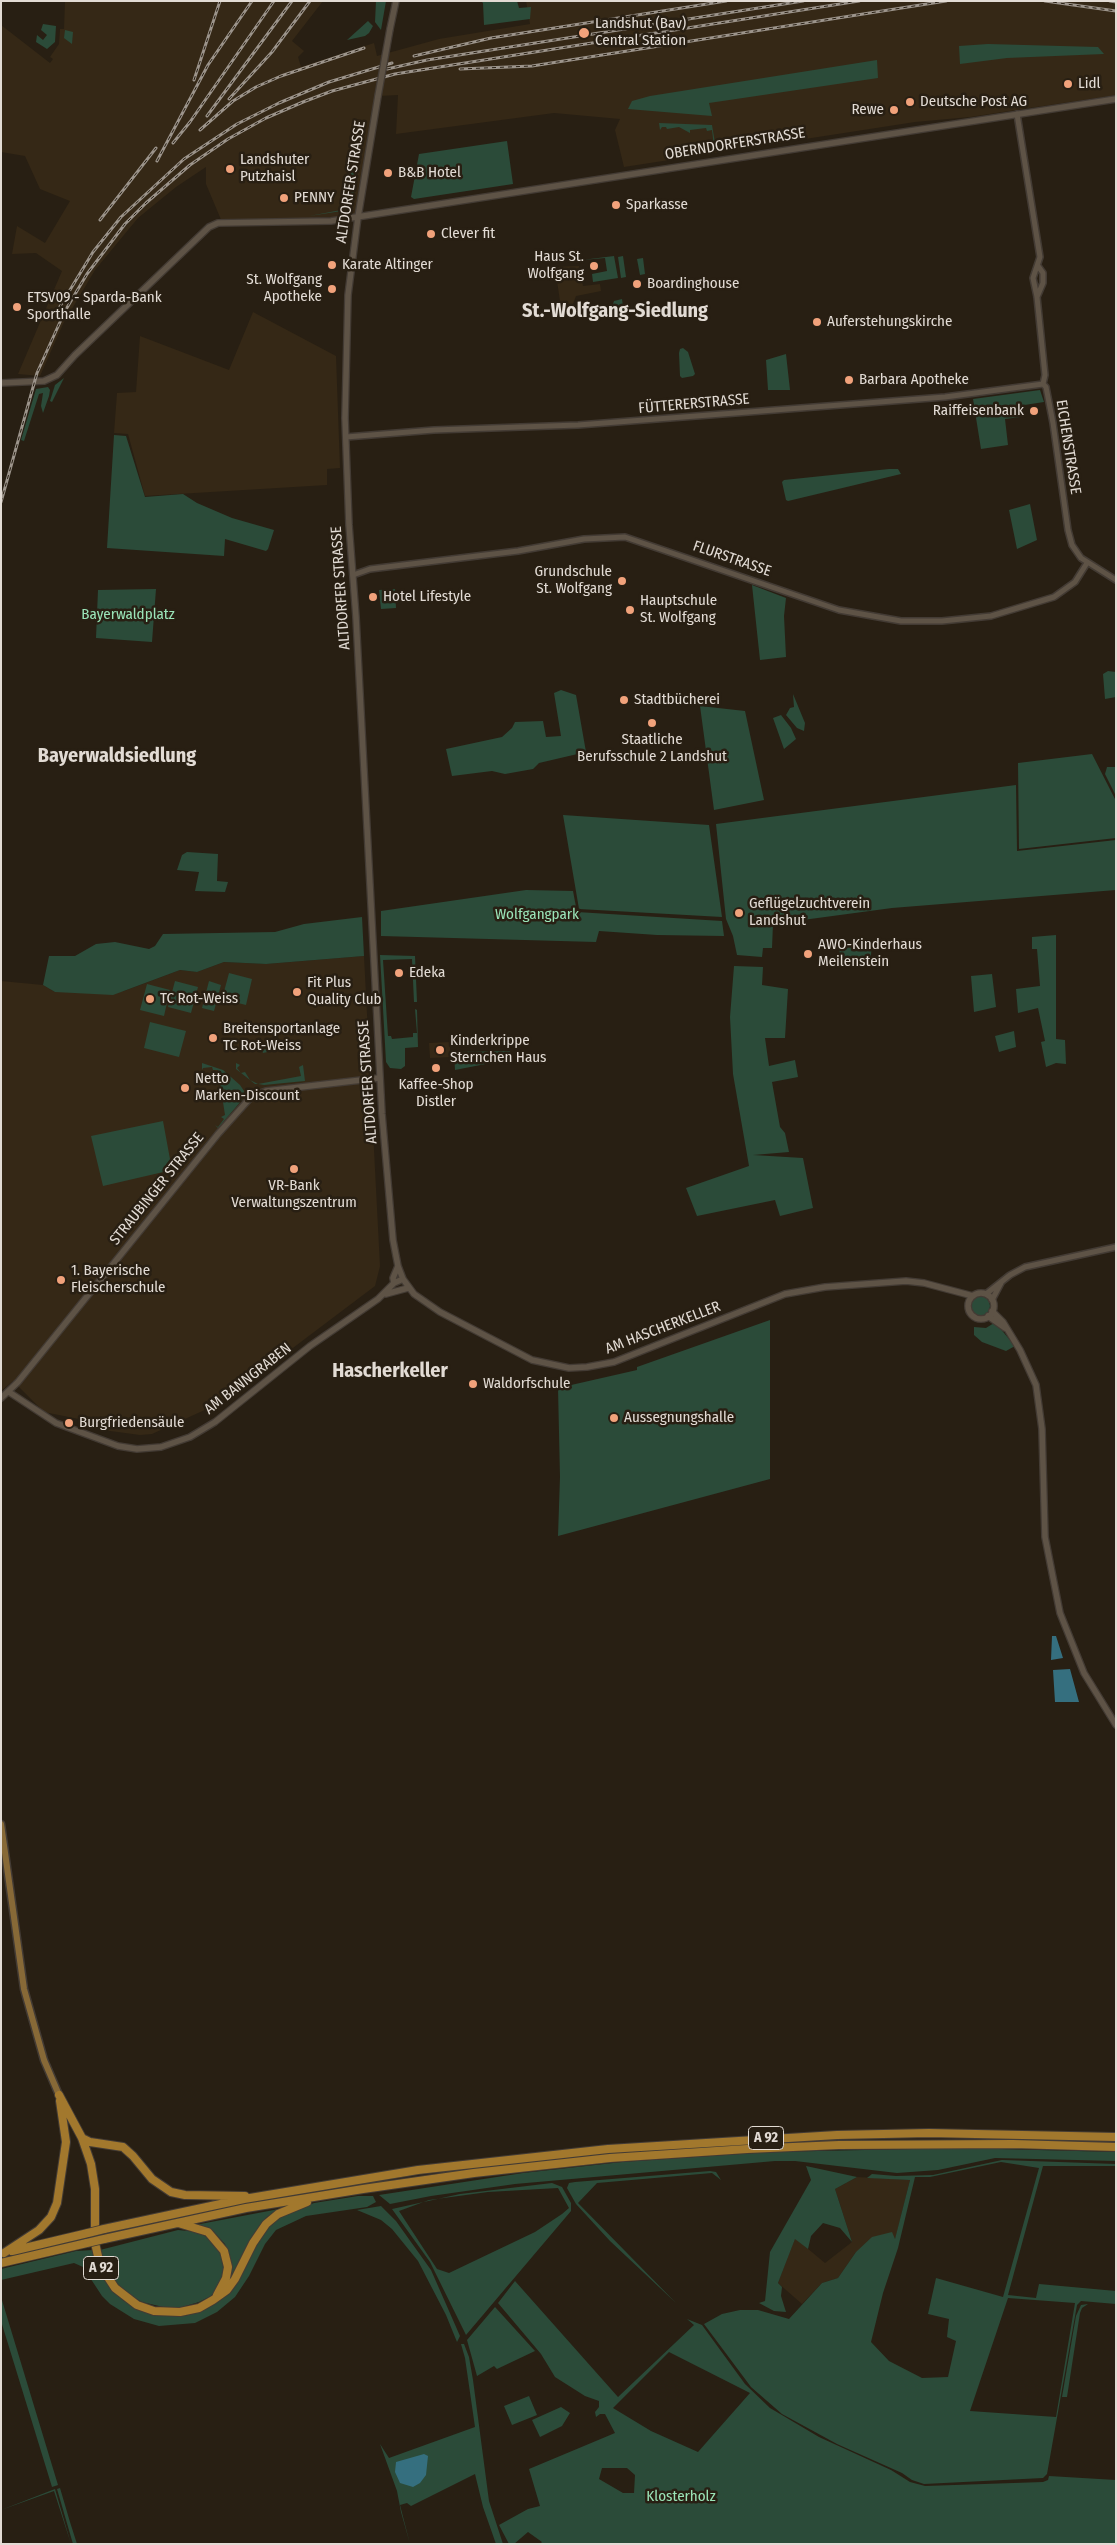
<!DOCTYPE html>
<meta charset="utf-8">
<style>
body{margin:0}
#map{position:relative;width:1117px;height:2545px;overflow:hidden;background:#281f13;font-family:"Fira Sans Condensed",sans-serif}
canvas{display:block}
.frame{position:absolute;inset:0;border:2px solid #e2dbd4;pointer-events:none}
</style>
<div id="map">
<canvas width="1117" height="2545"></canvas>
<div class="frame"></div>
</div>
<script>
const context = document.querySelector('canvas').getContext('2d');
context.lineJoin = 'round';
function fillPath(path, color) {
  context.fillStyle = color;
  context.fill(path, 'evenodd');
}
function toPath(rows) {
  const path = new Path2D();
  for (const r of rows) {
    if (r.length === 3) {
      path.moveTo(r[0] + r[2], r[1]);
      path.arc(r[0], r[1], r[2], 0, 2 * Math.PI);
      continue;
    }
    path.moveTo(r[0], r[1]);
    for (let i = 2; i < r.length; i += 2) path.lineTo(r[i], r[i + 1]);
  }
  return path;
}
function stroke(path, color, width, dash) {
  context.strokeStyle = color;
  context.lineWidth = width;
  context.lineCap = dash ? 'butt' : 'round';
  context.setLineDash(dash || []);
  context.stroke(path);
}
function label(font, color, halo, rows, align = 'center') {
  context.font = font + ' "Fira Sans Condensed",sans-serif';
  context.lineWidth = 5;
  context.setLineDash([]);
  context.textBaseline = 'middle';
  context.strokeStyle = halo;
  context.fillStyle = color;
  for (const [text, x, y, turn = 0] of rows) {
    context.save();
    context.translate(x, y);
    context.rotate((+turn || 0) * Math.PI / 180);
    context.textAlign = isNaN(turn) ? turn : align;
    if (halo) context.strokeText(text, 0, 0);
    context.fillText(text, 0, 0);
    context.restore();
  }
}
fillPath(toPath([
 [65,1,323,1,292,41,304,51,298,57,301,67,374,43,377,56,439,39,530,24,526,1,1116,1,1116,95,970,117,915,122,624,167,615,130,620,119,554,113,396,134,398,95,378,96,359,216,222,222,206,184,206,167,176,187,138,218,95,270,63,324,40,376,18,374,62,271,36,253,12,254,17,226,45,243,70,201,40,189,25,156,1,152,1,25,50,63,53,59,50,57,59,44,60,29,64,29],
 [579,266,583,286,600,284,601,291,576,296,573,304,577,314,562,315,555,267],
 [253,312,336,356,340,468,327,469,327,485,145,496,128,434,114,433,117,393,136,392,140,336,229,370],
 [364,956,380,1266,375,1286,220,1403,152,1434,140,1435,103,1430,84,1420,44,1412,13,1381,1,1391,1,981,43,985,55,992,124,991,180,970,197,972,224,962,266,964],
 [450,1042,450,1057,430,1058,429,1043],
 [857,2177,910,2180,895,2240,856,2252,838,2278,822,2283,802,2304,778,2283,795,2238,825,2263,852,2242,835,2189]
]), '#352816');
fillPath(toPath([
 [376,1,386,1,381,30,375,22],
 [481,1,517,1,519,8,531,7,530,19,484,25,483,3],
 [368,21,373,26,369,33,365,36,347,40],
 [43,24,56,26,55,42,47,49,36,42,37,35,43,40,47,35,41,30],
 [65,30,73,32,72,44,64,38],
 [988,44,1098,47,1104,54,1007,58,960,64,959,46],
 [877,60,878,78,709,103,712,116,628,109,632,101,650,96],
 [659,123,712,125,716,149,710,150,714,147,712,130,707,131,706,128,690,130,690,133,679,127,667,129,666,127,662,127,660,130],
 [507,141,513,184,414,199,411,197,419,154],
 [351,172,357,173,352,203,342,211,309,216,341,210,346,205],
 [614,256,618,278,593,282,592,274,607,271,605,258,582,260],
 [623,256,626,277,621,278,618,257],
 [643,258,645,274,640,275,637,259],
 [622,299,624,314,606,318,604,312,611,310,614,301],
 [683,348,688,352,695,374,693,376,682,378,680,376,679,353,680,349],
 [786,354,790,390,768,390,766,360],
 [64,378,52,402,50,401,55,385],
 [48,387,50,390,49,396,43,413,41,406,43,393,39,394,24,441,21,440,36,389],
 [1040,390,1044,402,1018,406,1020,417,1005,419,1008,445,981,449,973,399],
 [114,435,126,436,145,497,183,494,197,503,232,518,274,530,268,549,266,551,225,539,224,556,107,548],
 [889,469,898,469,901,474,788,501,786,500,782,482,784,480],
 [1030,504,1037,540,1017,549,1009,510],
 [752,585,786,598,784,616,786,657,760,660],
 [156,589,152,642,96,638,98,590],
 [395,589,396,608,381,609,379,590],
 [1108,671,1116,672,1116,697,1105,699,1103,674],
 [561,690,576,695,586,752,539,763,533,769,505,774,492,771,452,776,446,749,502,737,512,728,515,722,543,721,546,737,561,736,554,693],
 [793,694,805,723,804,731,797,728,786,715,790,708,794,707],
 [700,706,745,711,764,800,714,810],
 [781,715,791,728,796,739,784,749,773,718],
 [1092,754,1116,801,1116,838,1019,849,1018,763],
 [1107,767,1116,767,1116,796,1105,774],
 [1016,785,1017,851,1116,840,1116,890,892,908,773,924,772,948,763,948,762,957,737,955,733,936,726,919,716,824],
 [563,815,709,825,722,917,579,909],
 [187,852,218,854,217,881,228,882,225,892,195,891,199,872,177,870,182,855],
 [526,890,573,891,577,912,722,921,724,936,657,935,599,931,596,942,381,936,381,911],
 [362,917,364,956,266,964,224,962,197,972,180,970,113,995,55,992,43,985,49,956,75,956,96,944,115,942,149,949,155,946,163,934,275,932,304,924],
 [1056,935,1056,1039,1065,1040,1066,1064,1056,1063,1046,1067,1041,1042,1045,1041,1038,1008,1018,1013,1016,989,1040,986,1037,949,1032,949,1032,937],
 [872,944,870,965,841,964,839,947],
 [380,955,415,956,417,1002,414,1002,412,959,383,960,388,1036,391,1036,392,1039,413,1037,413,1033,417,1033,415,1009,417,1010,418,1047,405,1048,405,1066,401,1069,390,1068,386,1062],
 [734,966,763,967,762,985,788,989,785,1038,765,1038,769,1066,795,1060,798,1077,772,1082,780,1127,785,1133,789,1152,753,1155,803,1158,813,1208,780,1216,775,1200,697,1216,686,1188,749,1166,733,1074,730,1017],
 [229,973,252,979,246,1005,222,999],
 [992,974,996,1007,974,1012,971,976],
 [175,981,198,987,191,1013,168,1007],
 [209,981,221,985,214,1011,202,1008],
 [147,984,170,990,164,1016,140,1010],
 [150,1022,186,1031,179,1057,144,1048],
 [1014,1031,1016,1047,999,1052,995,1036],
 [294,1043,294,1046,263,1053,262,1050],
 [510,1051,511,1059,455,1070,454,1052],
 [202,1063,223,1070,240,1085,244,1091,242,1100,218,1128,215,1125,218,1127,224,1119,221,1117,225,1115,218,1070,213,1070,212,1067,203,1068,202,1070],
 [236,1063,240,1065,237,1068,241,1073,245,1072,250,1080,258,1084,301,1076,299,1067,303,1065,305,1081,264,1085,258,1084,255,1084,236,1069],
 [163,1121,172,1170,103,1186,91,1136],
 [980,1306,10],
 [770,1320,770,1479,558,1536,560,1477,558,1388,637,1370,637,1367],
 [994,1323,999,1327,1015,1346,1006,1351,982,1342,974,1335,974,1327,986,1328],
 [960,2148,1116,2152,1116,2161,995,2158,938,2170,897,2173,795,2161,775,2161,515,2184,431,2196,390,2204,379,2195,523,2173,622,2162,769,2152],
 [1002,2160,1116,2164,1116,2166,1043,2166,1008,2295,1036,2298,1039,2284,1116,2291,1116,2304,1081,2301,1077,2305,1047,2474,1043,2478,924,2484,912,2480,902,2473,837,2444,782,2414,751,2387,704,2324,722,2314,740,2310,758,2310,789,2319,822,2283,838,2278,856,2252,872,2237,892,2232,895,2239,910,2180,867,2178,872,2174,896,2176,933,2175],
 [1001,2162,1039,2168,1003,2297,936,2278,928,2314,949,2319,947,2337,956,2341,948,2377,922,2378,889,2361,871,2342,883,2293,898,2248,915,2177,930,2177],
 [1008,2298,1075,2303,1056,2417,970,2411],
 [806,2166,857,2177,835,2189,852,2242,840,2228,823,2223,811,2236,808,2249,795,2239,778,2283,782,2287,781,2296,786,2312,774,2311,759,2303,765,2301,770,2252,811,2180],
 [710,2171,716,2172,721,2180,712,2173,597,2183,578,2203,676,2303,610,2241,576,2204,567,2188,569,2183,575,2182],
 [552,2183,562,2187,571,2203,571,2211,466,2335,430,2262,392,2209,460,2194],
 [558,2188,569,2208,562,2214,535,2232,449,2273,437,2269,399,2211,429,2200,488,2192],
 [358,2196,373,2196,376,2202,367,2207,306,2216,276,2230,265,2244,249,2276,235,2297,217,2312,195,2323,159,2326,134,2319,110,2304,102,2296,83,2267,74,2263,1,2280,1,2269,76,2251,93,2250,105,2281,124,2301,150,2313,185,2316,208,2308,232,2289,248,2263,256,2243,267,2227,281,2215,314,2203],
 [381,2206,396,2221,431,2270,460,2336,457,2342,446,2315,418,2261,392,2229,381,2220,357,2210],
 [279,2209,267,2217,258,2228,228,2282,231,2273,225,2244,211,2229,195,2225],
 [178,2230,197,2232,207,2237,215,2243,223,2256,225,2270,221,2284,213,2295,199,2302,182,2307,163,2307,142,2302,127,2294,113,2280,104,2263,100,2250],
 [515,2281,618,2397,694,2325,687,2319,702,2325,745,2384,770,2408,819,2437,891,2470,910,2482,925,2486,1043,2482,1048,2480,1049,2476,1116,2480,1116,2544,540,2544,542,2542,528,2532,514,2544,509,2544,499,2525,528,2509,540,2506,529,2469,615,2433,605,2414,600,2414,596,2417,595,2412,599,2407,599,2401,585,2396,555,2377,541,2354,498,2303],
 [669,2352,750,2393,698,2452,651,2431,613,2408],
 [602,2468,627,2468,635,2475,634,2493,623,2493,599,2479],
 [1,2297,58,2485,52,2487,1,2321],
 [1088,2304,1082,2308,1080,2313,1067,2397,1062,2397,1076,2316,1081,2305],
 [495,2307,535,2351,497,2369,494,2366,477,2376,467,2340],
 [461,2344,464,2344,469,2357,473,2380,489,2501,503,2544,496,2544,483,2507,475,2474,411,2506,407,2503,400,2505,410,2544,401,2512,397,2491,380,2444,389,2458,475,2427,465,2358],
 [529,2396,537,2415,512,2425,504,2406],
 [561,2407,570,2413,562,2426,540,2437,532,2420],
 [60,2488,70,2522,77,2544,73,2544,57,2489],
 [55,2489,71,2544,54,2491,1,2510]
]), '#2b4b39');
fillPath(toPath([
 [1052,1636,1056,1636,1063,1658,1051,1660],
 [1070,1669,1079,1702,1055,1702,1053,1670],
 [424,2454,428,2456,426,2475,420,2483,413,2487,400,2483,395,2472,396,2462]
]), '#356f7f');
const tertiary = toPath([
 [1017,114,1040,257,1033,278,1037,297,1045,375,1043,384,1046,387,1053,423,1068,530,1072,545,1081,558,1116,580],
 [1037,297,1043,283,1043,273,1038,266],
 [346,437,434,430,578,425,945,397,1043,384],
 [353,575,370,569,518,551,584,539,625,537,839,610,901,621,942,621,991,616,1054,597,1075,582,1087,563],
 [986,1294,1010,1275,1025,1267,1116,1247],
 [992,1300,1001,1283]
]);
const secondary = toPath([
 [390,29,396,1],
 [378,96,358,217,348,295,345,418,349,525,356,617,382,1114,393,1240,398,1266,403,1279,414,1294,440,1312,532,1360,569,1368,587,1367,614,1362,785,1294,825,1287,906,1281,924,1283,973,1296],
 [1,383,44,381,57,375,75,355,164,270,209,227,218,223,331,221,1116,99],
 [394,1283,393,1278,398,1266],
 [981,1306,13],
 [386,1294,408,1288],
 [992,1311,1003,1322,1020,1350,1036,1385,1042,1429,1045,1537,1060,1613,1084,1673,1116,1725],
 [988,1316,1005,1328],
 [9,1392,56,1423,118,1446,137,1449,161,1447,190,1437,215,1422,310,1346,378,1299,394,1283,403,1279],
 [1,1398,18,1382,218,1134,252,1096,266,1091,379,1078]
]);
const primary = toPath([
 [1,1824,24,1989,44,2060,59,2095]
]);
const motorway = toPath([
 [59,2095,82,2138,91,2164,95,2189,95,2243,100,2265,115,2288,137,2305,154,2311,180,2312,199,2308,213,2300,227,2290,235,2279,253,2243,266,2224,278,2214,307,2202],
 [82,2138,90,2142,123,2147,133,2156,152,2179,171,2192,185,2195,245,2196],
 [178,2223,208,2232,224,2251,228,2267,226,2278,217,2295],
 [104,2229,244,2199,418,2170,608,2149,837,2135,929,2133,1116,2137],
 [104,2239,246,2208,363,2189,474,2173,610,2158,747,2149,839,2145,1013,2144,1116,2147],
 [12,2251,88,2233],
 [4,2253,39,2230,51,2217,57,2203,66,2142,60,2101],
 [1,2263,87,2243]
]);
stroke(tertiary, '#433b34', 8);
stroke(secondary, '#433b34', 8);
stroke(primary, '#433b34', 9);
stroke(motorway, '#433b34', 10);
stroke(tertiary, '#5e5346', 5);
stroke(secondary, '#5e5346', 5.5);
stroke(primary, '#876937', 6);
stroke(motorway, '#a2782d', 8);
const rail = toPath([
 [1045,1,1116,11],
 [1110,1,1116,2],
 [414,56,491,38,726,1],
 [387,69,427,60,803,1],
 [460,69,532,66,946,1],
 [194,80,220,1],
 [229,99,272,52,310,1],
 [207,116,292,1],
 [200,130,233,101,256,87,281,76,364,48],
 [173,143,190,122,274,1],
 [157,161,208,65,252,1],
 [100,220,156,148],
 [56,313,93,252,121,217,184,159,237,124,279,103,329,82,392,63],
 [1,502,37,373,65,311,87,274,125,224,146,203,190,165,228,139,266,118,303,102,332,91,395,74,859,1]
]);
stroke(rail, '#9c948b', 3);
stroke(rail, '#281f13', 1, [4]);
const secondaryBridge = toPath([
 [378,96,390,29]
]);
const motorwayBridge = toPath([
 [88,2233,104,2229],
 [87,2243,104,2239]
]);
stroke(secondaryBridge, '#433b34', 8, []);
stroke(motorwayBridge, '#433b34', 10, []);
stroke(secondaryBridge, '#5e5346', 5.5);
stroke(motorwayBridge, '#a2782d', 8);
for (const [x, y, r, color] of [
 [584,33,6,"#f1a27b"],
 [1068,84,5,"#f1a27b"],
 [910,102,5,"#f1a27b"],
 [894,110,5,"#f1a27b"],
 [230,169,5,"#f1a27b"],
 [388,173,5,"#f1a27b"],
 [284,198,5,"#f1a27b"],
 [616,205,5,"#f1a27b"],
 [431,234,5,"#f1a27b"],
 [332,265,5,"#f1a27b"],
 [594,266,5,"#f1a27b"],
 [637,284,5,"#f1a27b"],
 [332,289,5,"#f1a27b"],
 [17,307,5,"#f1a27b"],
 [817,322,5,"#f1a27b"],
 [849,380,5,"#f1a27b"],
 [1034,411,5,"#f1a27b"],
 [622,581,5,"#f1a27b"],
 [373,597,5,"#f1a27b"],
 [630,610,5,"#f1a27b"],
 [624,700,5,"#f1a27b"],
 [652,723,5,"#f1a27b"],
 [739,913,5,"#f1a27b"],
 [808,954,5,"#f1a27b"],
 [399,973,5,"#f1a27b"],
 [297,992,5,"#f1a27b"],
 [150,999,5,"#f1a27b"],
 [213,1038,5,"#f1a27b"],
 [440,1050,5,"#f1a27b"],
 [436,1068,5,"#f1a27b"],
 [185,1088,5,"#f1a27b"],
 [294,1169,5,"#f1a27b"],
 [61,1280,5,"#f1a27b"],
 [473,1384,5,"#f1a27b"],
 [614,1418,5,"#f1a27b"],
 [69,1423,5,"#f1a27b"]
]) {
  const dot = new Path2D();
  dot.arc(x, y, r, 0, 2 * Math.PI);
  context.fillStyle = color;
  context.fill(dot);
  stroke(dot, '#281f13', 2);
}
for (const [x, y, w] of [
 [766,2138,35],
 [101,2268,35]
]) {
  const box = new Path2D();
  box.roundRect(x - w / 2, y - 11.5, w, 23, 4);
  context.fillStyle = '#281f13';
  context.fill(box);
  stroke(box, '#e2dbd4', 1);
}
label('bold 14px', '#e2dbd4', null, [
 ["A 92",766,2138],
 ["A 92",101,2268]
]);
label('15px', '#e2dbd4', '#281f13', [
 ["Landshut (Bav)",595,24],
 ["Central Station",595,41],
 ["Lidl",1078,84],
 ["Deutsche Post AG",920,102],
 ["Rewe",884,110,"right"],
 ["Landshuter",240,160],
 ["Putzhaisl",240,177],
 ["B&B Hotel",398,173],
 ["PENNY",294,198],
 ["Sparkasse",626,205],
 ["Clever fit",441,234],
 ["Haus St.",584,257,"right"],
 ["Wolfgang",584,274,"right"],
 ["Karate Altinger",342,265],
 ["St. Wolfgang",322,280,"right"],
 ["Apotheke",322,297,"right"],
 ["Boardinghouse",647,284],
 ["ETSV09 - Sparda-Bank",27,298],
 ["Sporthalle",27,315],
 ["Auferstehungskirche",827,322],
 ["Barbara Apotheke",859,380],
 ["Raiffeisenbank",1024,411,"right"],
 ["Grundschule",612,572,"right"],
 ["St. Wolfgang",612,589,"right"],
 ["Hotel Lifestyle",383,597],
 ["Hauptschule",640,601],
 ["St. Wolfgang",640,618],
 ["Stadtbücherei",634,700],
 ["Staatliche",652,740,"center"],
 ["Berufsschule 2 Landshut",652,757,"center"],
 ["Geflügelzuchtverein",749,904],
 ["Landshut",749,921],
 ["AWO-Kinderhaus",818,945],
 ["Meilenstein",818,962],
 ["Edeka",409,973],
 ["Fit Plus",307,983],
 ["Quality Club",307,1000],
 ["TC Rot-Weiss",160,999],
 ["Breitensportanlage",223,1029],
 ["TC Rot-Weiss",223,1046],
 ["Kinderkrippe",450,1041],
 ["Sternchen Haus",450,1058],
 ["Netto",195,1079],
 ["Marken-Discount",195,1096],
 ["Kaffee-Shop",436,1085,"center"],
 ["Distler",436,1102,"center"],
 ["VR-Bank",294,1186,"center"],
 ["Verwaltungszentrum",294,1203,"center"],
 ["1. Bayerische",71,1271],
 ["Fleischerschule",71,1288],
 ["Waldorfschule",483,1384],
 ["Aussegnungshalle",624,1418],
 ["Burgfriedensäule",79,1423]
], 'left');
label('15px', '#e2dbd4', '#281f13', [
 ["OBERNDORFERSTRASSE",735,144,-9],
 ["ALTDORFER STRASSE",351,182,-81],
 ["FÜTTERERSTRASSE",694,404,-5],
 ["EICHENSTRASSE",1068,447,81],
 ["FLURSTRASSE",732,559,19],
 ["ALTDORFER STRASSE",341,588,-94],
 ["ALTDORFER STRASSE",368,1082,-94],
 ["STRAUBINGER STRASSE",157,1189,-51],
 ["AM HASCHERKELLER",663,1328,-21],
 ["AM BANNGRABEN",248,1379,-38]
]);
label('15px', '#9ae4b8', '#281f13', [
 ["Bayerwaldplatz",128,615],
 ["Wolfgangpark",537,915],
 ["Klosterholz",681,2497]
]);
label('bold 20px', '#e2dbd4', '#281f13', [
 ["St.-Wolfgang-Siedlung",615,311],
 ["Bayerwaldsiedlung",117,756],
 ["Hascherkeller",390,1371]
]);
</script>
